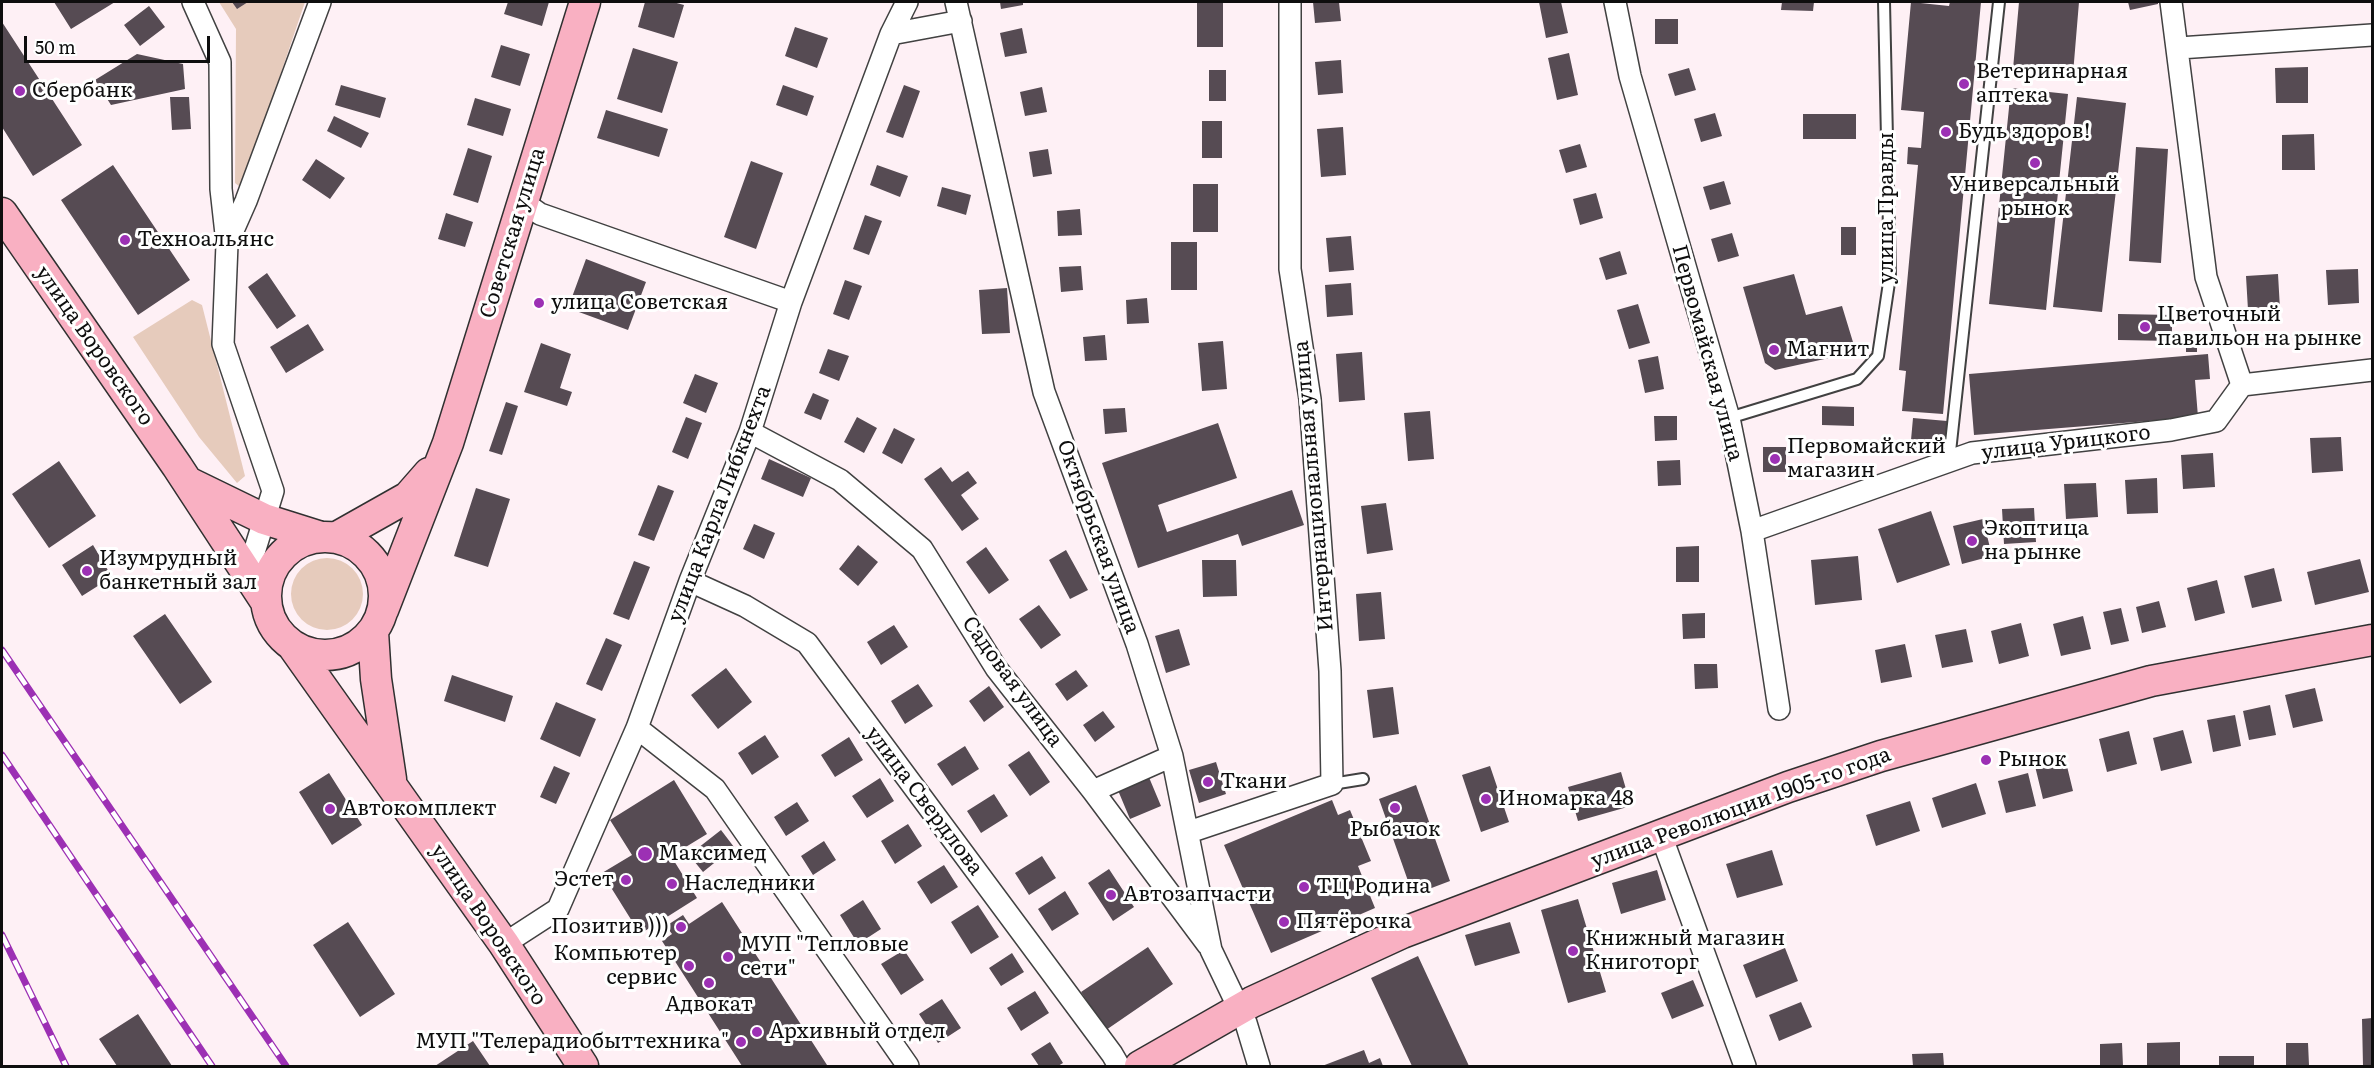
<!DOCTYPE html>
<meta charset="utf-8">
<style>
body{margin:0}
#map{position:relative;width:2374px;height:1068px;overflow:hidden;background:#fef0f5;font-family:Literata,serif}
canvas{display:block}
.frame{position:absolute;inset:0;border:3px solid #0e0e0e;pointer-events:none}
.scale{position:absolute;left:24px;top:36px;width:186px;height:27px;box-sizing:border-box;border:3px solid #0e0e0e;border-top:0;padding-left:8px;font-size:18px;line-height:21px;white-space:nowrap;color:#0e0e0e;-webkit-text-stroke:4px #fff;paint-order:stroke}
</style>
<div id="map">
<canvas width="2374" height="1068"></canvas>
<div class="frame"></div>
<div class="scale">50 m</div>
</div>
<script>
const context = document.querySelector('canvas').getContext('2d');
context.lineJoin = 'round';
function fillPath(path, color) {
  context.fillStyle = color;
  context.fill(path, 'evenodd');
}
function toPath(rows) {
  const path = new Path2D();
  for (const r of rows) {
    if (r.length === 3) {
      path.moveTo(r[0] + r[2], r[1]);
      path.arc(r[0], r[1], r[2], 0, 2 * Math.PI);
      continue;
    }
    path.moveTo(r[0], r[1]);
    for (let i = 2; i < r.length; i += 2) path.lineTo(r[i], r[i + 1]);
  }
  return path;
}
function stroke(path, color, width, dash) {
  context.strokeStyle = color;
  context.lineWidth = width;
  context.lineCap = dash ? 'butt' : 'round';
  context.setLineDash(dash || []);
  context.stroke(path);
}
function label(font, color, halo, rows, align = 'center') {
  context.font = font + ' Literata,serif';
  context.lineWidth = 6;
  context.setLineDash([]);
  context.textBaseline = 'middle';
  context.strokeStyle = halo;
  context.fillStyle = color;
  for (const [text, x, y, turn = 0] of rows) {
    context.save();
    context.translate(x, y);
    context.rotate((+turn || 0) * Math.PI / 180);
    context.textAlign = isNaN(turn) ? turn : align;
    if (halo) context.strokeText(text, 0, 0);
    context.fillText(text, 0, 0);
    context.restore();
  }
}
fillPath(toPath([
 [219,2,305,2,244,182,240,187,235,183,236,29],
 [192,300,202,305,245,476,237,483,199,437,133,337],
 [327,594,36]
]), '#e6cbbc');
fillPath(toPath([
 [54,2,115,2,71,29],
 [232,2,248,2,237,9],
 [508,2,549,2,542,26,504,14],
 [645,2,673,2,684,5,674,38,638,27],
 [1000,2,1023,2,1023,5,1001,9],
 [1197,2,1223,2,1223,47,1197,47],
 [1313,2,1339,2,1341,21,1315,23],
 [1539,2,1561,2,1568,33,1546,38],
 [1782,2,1814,2,1813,11,1781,10],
 [1911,2,1949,6,1950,2,1981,2,1943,414,1902,411,1906,371,1899,370,1918,165,1907,164,1908,147,1921,148,1924,112,1901,110],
 [2019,2,2079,2,2073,74,2013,69],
 [2128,2,2158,2,2158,4,2130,10],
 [149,6,165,27,140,46,124,25],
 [1655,19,1678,19,1678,44,1655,44],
 [2,22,82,145,33,176,2,127],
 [795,27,828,38,817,68,785,56],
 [1022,28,1027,53,1005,57,1000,33],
 [501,45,530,54,520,86,491,77],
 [633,48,678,62,662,113,617,99],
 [1569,53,1578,95,1557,100,1548,58],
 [137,54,183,64,185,89,111,105,95,80],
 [1341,60,1343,93,1318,95,1315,62],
 [2308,67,2308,103,2276,103,2275,68],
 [1689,68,1696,90,1675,96,1668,74],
 [1209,70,1226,70,1226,101,1209,101],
 [341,85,386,98,380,118,335,105],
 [783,85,814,96,807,116,776,105],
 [904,85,920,91,903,138,886,132],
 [1042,87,1047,112,1025,116,1020,92],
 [2011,88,2068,94,2046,310,1989,304],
 [170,97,189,97,191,129,172,130],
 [2077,97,2126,103,2102,312,2053,307],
 [475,98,511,109,503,136,467,125],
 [606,110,668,129,659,157,597,138],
 [1715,113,1722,136,1701,142,1694,119],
 [1803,114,1856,114,1856,139,1803,139],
 [334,116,369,133,361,148,327,131],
 [1202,121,1222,121,1222,158,1202,158],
 [1343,127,1346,175,1321,177,1317,129],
 [2314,134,2315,170,2282,170,2282,135],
 [1580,144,1587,167,1566,173,1559,150],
 [2136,147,2168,149,2161,263,2129,261],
 [468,148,492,156,478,203,453,195],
 [1048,149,1052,174,1033,177,1029,152],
 [316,159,345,178,330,199,302,180],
 [751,161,783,173,756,249,724,237],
 [113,165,190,280,138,315,61,200],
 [877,165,908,176,900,197,870,185],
 [1724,181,1731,204,1710,210,1703,187],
 [1193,184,1218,184,1218,232,1193,232],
 [942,187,971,195,966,215,937,206],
 [1596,193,1603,218,1580,225,1573,199],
 [1080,209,1082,235,1058,236,1057,211],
 [446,213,473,222,465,247,438,239],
 [865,215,882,221,869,255,853,249],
 [1841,227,1856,227,1856,255,1841,255],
 [1732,233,1739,256,1718,262,1711,239],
 [1351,236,1354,270,1329,272,1326,238],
 [1171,242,1197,242,1197,290,1171,290],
 [1620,251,1627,274,1606,280,1599,258],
 [586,259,646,282,628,330,568,308],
 [1081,266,1083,290,1061,292,1059,267],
 [2358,269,2359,303,2328,305,2326,270],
 [267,273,296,316,277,329,248,287],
 [1794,274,1806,315,1842,306,1856,352,1775,370,1765,363,1743,287],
 [2278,274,2280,309,2248,310,2246,276],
 [845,280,862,286,849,320,833,314],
 [1351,283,1353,315,1327,317,1325,285],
 [1007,288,1010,333,982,334,979,290],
 [1147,298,1149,323,1127,324,1126,300],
 [1638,304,1650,343,1629,349,1617,310],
 [2118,314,2172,315,2172,341,2118,340],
 [308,324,324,350,286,373,270,347],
 [1105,335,1107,360,1085,361,1083,337],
 [2186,336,2197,336,2197,352,2186,352],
 [1223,341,1227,389,1202,391,1198,343],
 [541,343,571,354,560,388,572,392,567,406,524,392],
 [828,349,849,356,839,381,819,373],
 [1362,352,1365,400,1339,402,1336,354],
 [2208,354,2210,379,2195,380,2198,417,1974,435,1969,374],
 [1658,356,1664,389,1645,393,1638,360],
 [695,374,718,383,706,413,683,403],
 [813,393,829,400,821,420,804,413],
 [506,402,518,406,502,455,489,451],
 [1822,406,1854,407,1854,426,1822,425],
 [1125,408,1127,432,1105,434,1103,409],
 [1430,411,1434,459,1408,461,1404,413],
 [1654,416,1677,416,1677,440,1655,441],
 [686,417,702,423,688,459,672,452],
 [857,417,877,428,864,453,844,442],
 [1913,418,1947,421,1945,440,1931,439,1930,452,1910,451],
 [1218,423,1237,478,1158,505,1167,532,1292,490,1304,525,1242,546,1238,534,1138,568,1102,463],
 [894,428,915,439,902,464,882,453],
 [2341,437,2343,471,2312,473,2310,438],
 [1763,447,1786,447,1786,472,1763,472],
 [2213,453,2215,487,2183,489,2181,455],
 [769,459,811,478,803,497,761,479],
 [1680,460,1681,485,1658,486,1657,461],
 [59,461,96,516,49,548,12,494],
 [941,467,952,482,968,471,977,483,961,495,979,519,962,531,924,479],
 [2157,478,2158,513,2127,514,2125,480],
 [2096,483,2098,517,2066,519,2064,484],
 [658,485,674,491,654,541,638,535],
 [476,488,510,499,488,567,454,556],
 [1386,503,1393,550,1367,554,1361,506],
 [2034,508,2036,542,2004,544,2002,509],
 [1931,511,1950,565,1897,583,1878,529],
 [1983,519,1992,556,1962,564,1953,526],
 [754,524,775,533,764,559,743,549],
 [93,545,112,577,82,596,62,565],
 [858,545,878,562,858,586,839,569],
 [1699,546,1699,582,1676,582,1676,547],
 [986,547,1009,580,989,594,966,562],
 [1066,550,1088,590,1070,599,1049,560],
 [1858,556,1862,600,1815,605,1811,560],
 [2360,559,2369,592,2315,605,2307,572],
 [1202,560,1236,560,1237,596,1203,597],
 [634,561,650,567,629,620,613,614],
 [2274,568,2282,601,2252,608,2244,576],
 [2217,580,2225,613,2195,621,2187,588],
 [1381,592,1385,639,1359,641,1356,594],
 [2159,601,2166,627,2142,633,2136,607],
 [1039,605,1061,635,1041,649,1019,619],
 [2121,608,2129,641,2111,645,2103,612],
 [1705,613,1705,638,1683,639,1682,614],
 [165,614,212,682,180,704,133,636],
 [2083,616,2091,649,2061,656,2053,624],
 [2021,623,2029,656,1999,664,1991,631],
 [894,625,908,647,881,665,867,642],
 [1179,629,1190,665,1166,673,1155,636],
 [1966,629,1973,662,1942,668,1935,635],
 [606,638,622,645,602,691,586,684],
 [1905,644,1912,677,1881,683,1875,650],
 [1694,664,1717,664,1718,688,1695,689],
 [726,668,752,702,718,729,691,695],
 [1076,670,1088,686,1067,701,1055,684],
 [452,675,513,696,505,722,444,701],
 [918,684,933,706,905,724,891,701],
 [989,686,1004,707,984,722,969,701],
 [1393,687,1399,734,1373,738,1367,690],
 [2315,688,2323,721,2293,728,2285,695],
 [556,702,596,719,580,757,540,739],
 [2270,705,2276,735,2249,740,2243,711],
 [1103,711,1115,727,1095,742,1083,725],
 [2235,715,2241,746,2213,752,2207,720],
 [2183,730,2192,763,2161,771,2153,738],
 [2129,731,2137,764,2107,772,2099,739],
 [765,735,779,757,752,775,738,753],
 [849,737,863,760,835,777,821,755],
 [965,746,979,769,952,786,937,764],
 [1029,751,1050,782,1030,796,1008,765],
 [2065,758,2073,791,2043,799,2035,766],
 [1216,762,1226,794,1199,803,1189,770],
 [554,766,570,773,556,804,540,797],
 [1490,766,1509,822,1481,832,1462,775],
 [1621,772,1631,806,1578,821,1568,787],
 [329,773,362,825,332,845,299,792],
 [2028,773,2036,806,2006,813,1998,781],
 [1148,775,1161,806,1130,819,1117,788],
 [880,778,894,801,867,818,852,796],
 [674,780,707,834,671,856,697,898,640,934,602,873,632,855,610,820],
 [1976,783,1986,814,1942,828,1932,798],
 [1416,785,1450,881,1413,895,1379,799],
 [994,794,1008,816,981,833,967,811],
 [1332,800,1338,815,1350,810,1371,861,1358,866,1375,908,1271,953,1224,845],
 [1910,801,1920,831,1876,846,1866,815],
 [797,802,809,821,786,836,774,817],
 [908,824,922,846,895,864,881,841],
 [721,830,734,847,703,872,689,855],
 [824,841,836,860,813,875,801,856],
 [1772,850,1783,885,1737,898,1726,864],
 [1042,856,1056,878,1029,895,1015,873],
 [944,865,958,887,931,904,917,882],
 [1109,869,1134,907,1113,921,1088,883],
 [1657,870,1666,900,1621,914,1612,883],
 [1065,891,1079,914,1052,931,1038,909],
 [1578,899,1606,992,1568,1003,1541,910],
 [863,900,881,929,858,944,840,915],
 [722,902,827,1065,824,1066,742,1066,662,941,672,934,666,926,683,915,689,924],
 [978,905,999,937,971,954,951,922],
 [348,922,395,994,360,1017,313,945],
 [1510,922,1520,953,1475,966,1465,935],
 [1148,947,1173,984,1106,1030,1081,992],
 [1785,948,1798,981,1756,998,1743,965],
 [904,950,924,980,901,995,881,964],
 [1012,953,1024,972,1001,986,989,968],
 [1418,956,1469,1066,1412,1066,1371,978],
 [1693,980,1704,1006,1672,1019,1661,993],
 [1035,991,1049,1013,1021,1031,1007,1008],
 [942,999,961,1028,938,1043,919,1014],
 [1801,1002,1812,1027,1779,1041,1769,1015],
 [138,1014,172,1066,117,1066,99,1039],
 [2372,1018,2372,1066,2363,1066,2362,1019],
 [473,1041,490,1066,435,1066],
 [1050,1042,1063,1063,1058,1066,1039,1066,1031,1054],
 [2180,1042,2180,1066,2147,1066,2147,1043],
 [2122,1043,2123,1066,2100,1066,2100,1044],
 [2286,1043,2308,1043,2309,1065,2286,1066],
 [1364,1050,1369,1063,1380,1058,1383,1066,1322,1066],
 [1943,1053,1944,1066,1913,1066,1912,1054],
 [2219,1056,2254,1056,2254,1066,2219,1066]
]), '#564b53');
const lane = toPath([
 [1729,418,1857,379,1878,356,1890,276,1884,2],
 [1949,461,1999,2],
 [1332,784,1363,779]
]);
const street = toPath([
 [193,2,220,62,221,189,227,243],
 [907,2,891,34,961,21],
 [956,2,1044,392,1137,644,1172,756,1211,950,1246,1023,1259,1066],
 [1615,2,1630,76,1729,418,1752,531,1779,709],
 [2171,2,2206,277,2242,385],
 [2179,48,2372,35],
 [523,202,540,214,791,302],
 [750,432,840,480,922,549,996,668,1093,791,1208,945],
 [1752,531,1972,453,2171,430,2216,421,2242,385,2372,370],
 [248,572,273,491,223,344,227,244,246,201,320,2],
 [690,581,745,606,807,643,1112,1054,1119,1066],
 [637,728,715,789,908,1066],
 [1093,791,1172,756],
 [1189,832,1332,784,1330,671,1310,399,1290,269,1290,2],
 [1661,835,1745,1066],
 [504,944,558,909,637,728,690,581,750,432,791,302,891,34]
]);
const secondary = toPath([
 [2,213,177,466,266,602],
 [188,482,264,519,318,536],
 [325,596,59],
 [337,537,408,497,429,473],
 [383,610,448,443,585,2],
 [373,632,376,679,391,779],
 [292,645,504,944,583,1066],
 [1140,1066,1252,1002,1402,933,1788,787,1881,756,2151,681,2372,640]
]);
stroke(lane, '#414141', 14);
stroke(street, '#414141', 24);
stroke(secondary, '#303030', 33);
stroke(lane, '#fff', 10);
stroke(street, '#fff', 21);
stroke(secondary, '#f9b0c2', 30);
const rail = toPath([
 [2,650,286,1066],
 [2,755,212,1066],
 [2,935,66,1066]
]);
stroke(rail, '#9c30b4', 7);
stroke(rail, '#fff', 4.5, [14]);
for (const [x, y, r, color] of [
 [1964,84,6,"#9c30b4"],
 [20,91,6,"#9c30b4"],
 [1946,132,6,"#9c30b4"],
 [2035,163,6,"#9c30b4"],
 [125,240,6,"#9c30b4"],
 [539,303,6,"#9c30b4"],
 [2145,327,6,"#9c30b4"],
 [1774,350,6,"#9c30b4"],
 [1775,459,6,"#9c30b4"],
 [1972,541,6,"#9c30b4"],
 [87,571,6,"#9c30b4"],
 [1986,760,6,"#9c30b4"],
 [1208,782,6,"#9c30b4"],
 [1486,799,6,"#9c30b4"],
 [1395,808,6,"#9c30b4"],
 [330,809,6,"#9c30b4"],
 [645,854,8,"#9c30b4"],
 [626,880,6,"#9c30b4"],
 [672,884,6,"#9c30b4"],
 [1304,887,6,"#9c30b4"],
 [1111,895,6,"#9c30b4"],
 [1284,922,6,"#9c30b4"],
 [681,927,6,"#9c30b4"],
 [1573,951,6,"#9c30b4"],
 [728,957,6,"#9c30b4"],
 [689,966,6,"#9c30b4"],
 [709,983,6,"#9c30b4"],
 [757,1032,6,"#9c30b4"],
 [741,1042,6,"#9c30b4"]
]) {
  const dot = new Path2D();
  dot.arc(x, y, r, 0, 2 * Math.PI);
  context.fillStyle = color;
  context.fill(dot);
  stroke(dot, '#fff', 2);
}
label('21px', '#0e0e0e', '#fff', [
 ["Ветеринарная",1976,72],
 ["аптека",1976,96],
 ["Сбербанк",32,91],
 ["Будь здоров!",1958,132],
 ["Универсальный",2035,185,"center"],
 ["рынок",2035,209,"center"],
 ["Техноальянс",137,240],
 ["улица Советская",551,303],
 ["Цветочный",2157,315],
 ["павильон на рынке",2157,339],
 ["Магнит",1786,350],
 ["Первомайский",1787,447],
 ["магазин",1787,471],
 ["Экоптица",1984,529],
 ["на рынке",1984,553],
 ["Изумрудный",99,559],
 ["банкетный зал",99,583],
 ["Рынок",1998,760],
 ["Ткани",1220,782],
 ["Иномарка 48",1498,799],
 ["Автокомплект",342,809],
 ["Рыбачок",1395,830,"center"],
 ["Максимед",658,854],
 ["Эстет",614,880,"right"],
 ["Наследники",684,884],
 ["ТЦ Родина",1316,887],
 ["Автозапчасти",1123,895],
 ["Пятёрочка",1296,922],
 ["Позитив )))",669,927,"right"],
 ["Книжный магазин",1585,939],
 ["Книготорг",1585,963],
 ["МУП \"Тепловые",740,945],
 ["сети\"",740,969],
 ["Компьютер",677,954,"right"],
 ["сервис",677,978,"right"],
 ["Адвокат",709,1005,"center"],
 ["Архивный отдел",769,1032],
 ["МУП \"Телерадиобыттехника\"",729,1042,"right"]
], 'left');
label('21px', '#0e0e0e', '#fff', [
 ["улица Правды",1887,208,-90],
 ["Советская улица",513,233,-73],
 ["улица Воровского",94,346,55],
 ["Первомайская улица",1707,353,75],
 ["улица Урицкого",2066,443,-7],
 ["Интернациональная улица",1314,486,-95],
 ["улица Карла Либкнехта",720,504,-69],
 ["Октябрьская улица",1098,537,70],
 ["Садовая улица",1012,682,54],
 ["улица Свердлова",924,801,53],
 ["улица Революции 1905-го года",1741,808,-20],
 ["улица Воровского",488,925,56]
]);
</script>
